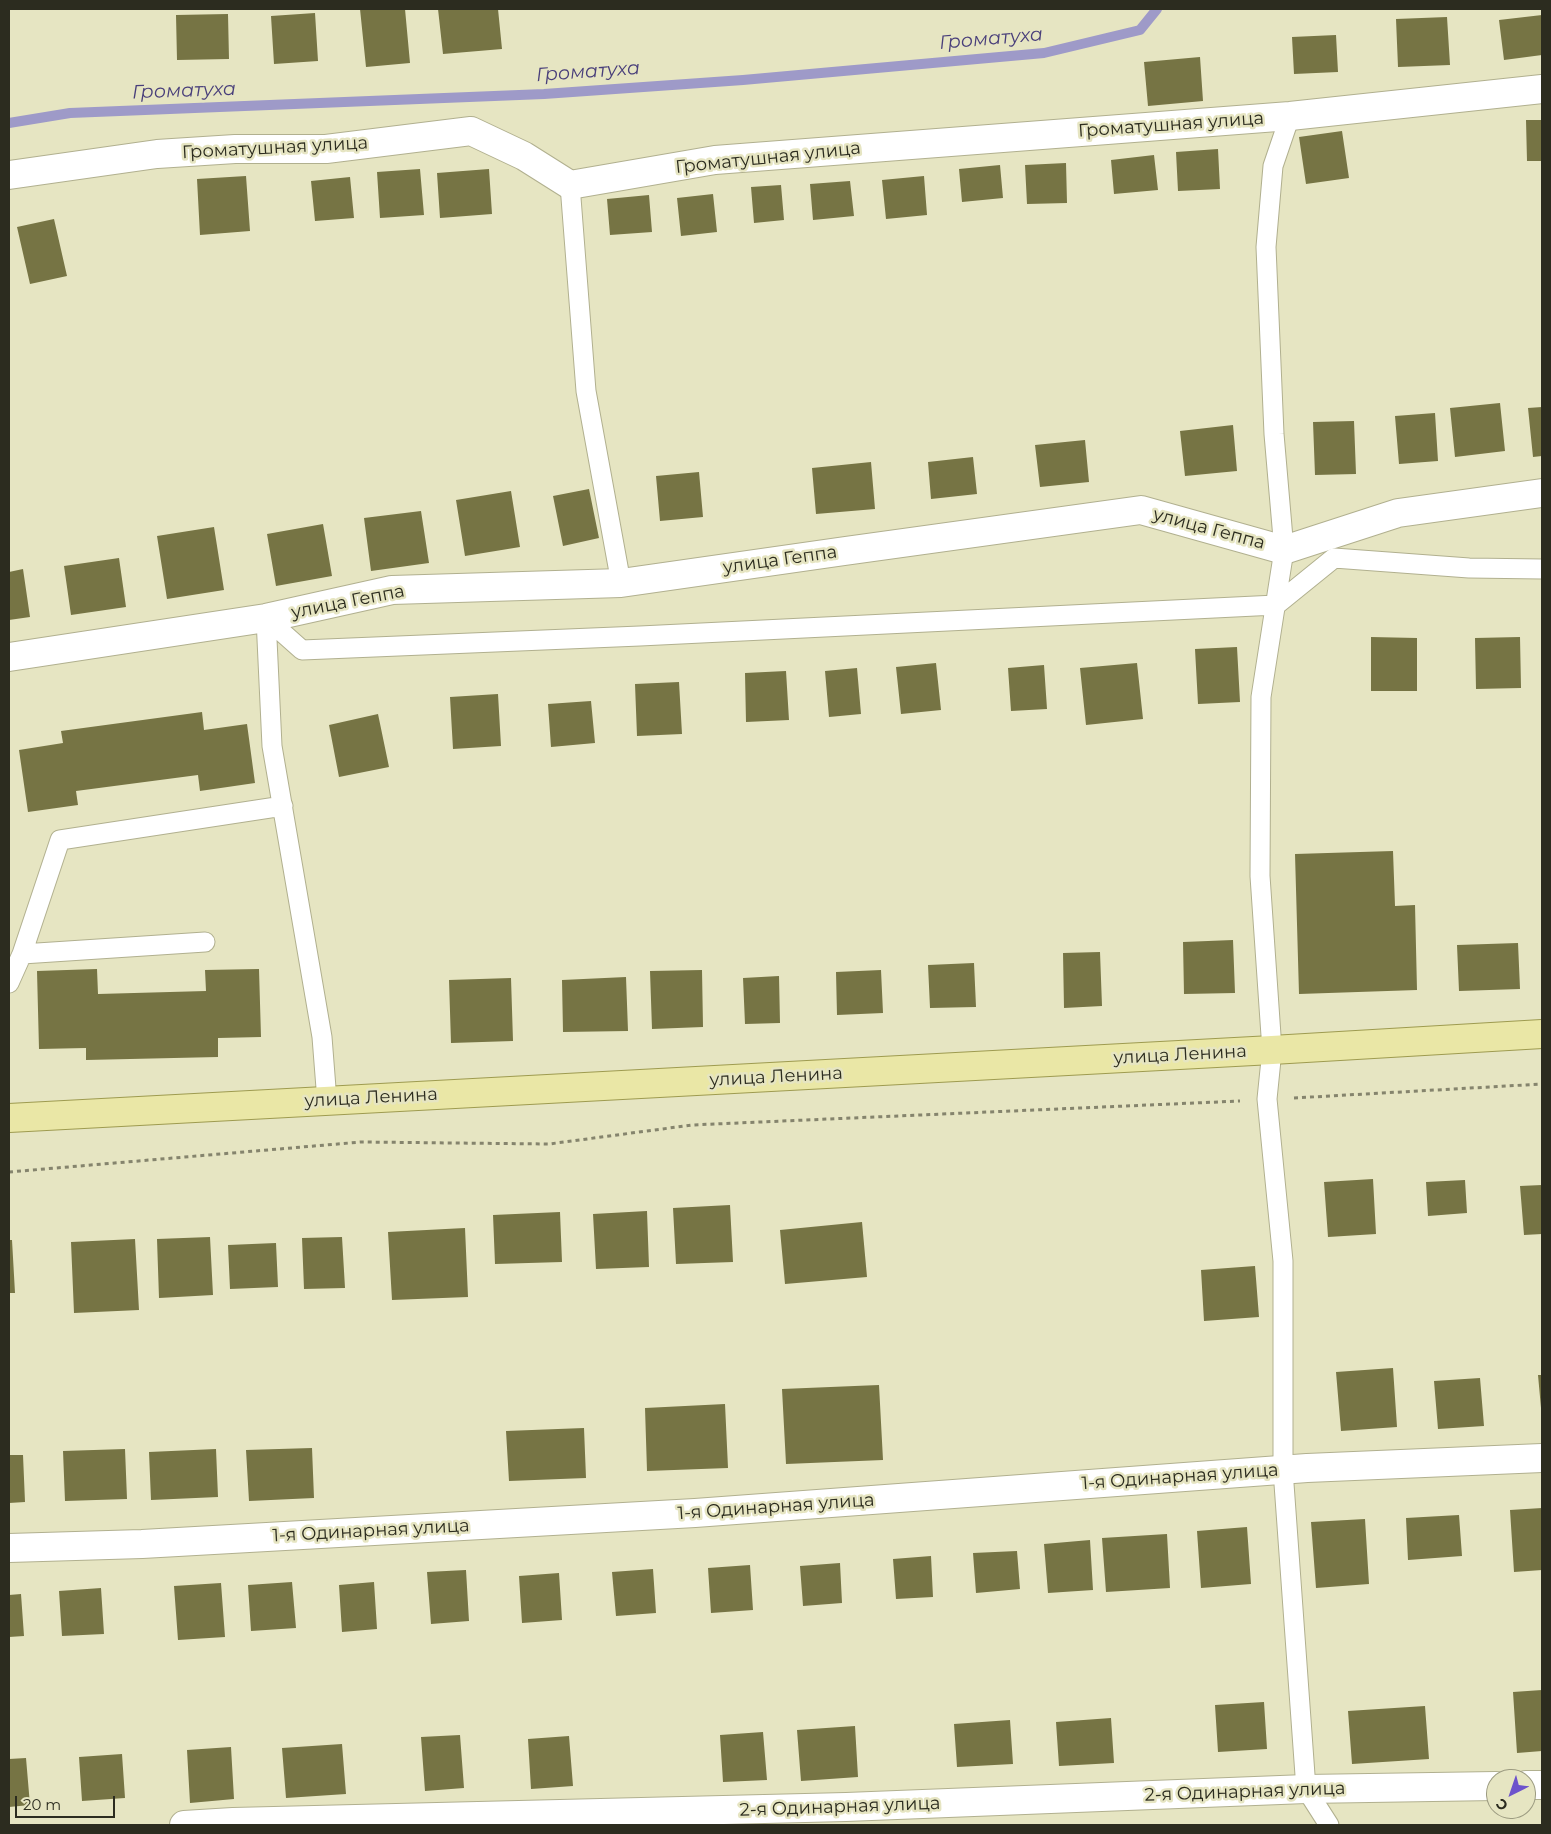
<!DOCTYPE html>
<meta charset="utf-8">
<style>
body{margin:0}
#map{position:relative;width:1551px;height:1834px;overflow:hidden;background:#e6e5c2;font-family:Montserrat,sans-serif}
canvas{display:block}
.frame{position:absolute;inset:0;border:10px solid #2c2c1f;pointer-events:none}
.north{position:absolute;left:1486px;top:1769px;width:50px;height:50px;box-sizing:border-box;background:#e6e5c2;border:1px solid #9c9b81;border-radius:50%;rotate:221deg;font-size:14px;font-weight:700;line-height:20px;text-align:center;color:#2c2c1f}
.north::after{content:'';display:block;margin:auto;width:18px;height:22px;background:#6d53cc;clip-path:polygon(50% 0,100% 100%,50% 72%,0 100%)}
.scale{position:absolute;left:15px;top:1796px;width:100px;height:22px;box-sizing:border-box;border:2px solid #2c2c1f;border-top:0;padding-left:6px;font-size:15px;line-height:18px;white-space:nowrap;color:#2c2c1f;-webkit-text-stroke:4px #e6e5c2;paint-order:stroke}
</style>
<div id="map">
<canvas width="1551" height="1834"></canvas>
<div class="frame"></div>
<div class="north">С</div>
<div class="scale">20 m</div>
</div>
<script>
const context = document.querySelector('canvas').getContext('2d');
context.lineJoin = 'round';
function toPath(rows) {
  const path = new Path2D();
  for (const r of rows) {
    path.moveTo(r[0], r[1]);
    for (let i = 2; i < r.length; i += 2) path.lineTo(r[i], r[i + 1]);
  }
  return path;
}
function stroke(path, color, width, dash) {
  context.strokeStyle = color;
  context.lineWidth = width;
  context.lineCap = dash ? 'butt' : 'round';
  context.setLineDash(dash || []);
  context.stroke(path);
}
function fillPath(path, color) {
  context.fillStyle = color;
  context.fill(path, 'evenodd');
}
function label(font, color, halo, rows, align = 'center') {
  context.font = font + ' Montserrat,sans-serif';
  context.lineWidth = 5;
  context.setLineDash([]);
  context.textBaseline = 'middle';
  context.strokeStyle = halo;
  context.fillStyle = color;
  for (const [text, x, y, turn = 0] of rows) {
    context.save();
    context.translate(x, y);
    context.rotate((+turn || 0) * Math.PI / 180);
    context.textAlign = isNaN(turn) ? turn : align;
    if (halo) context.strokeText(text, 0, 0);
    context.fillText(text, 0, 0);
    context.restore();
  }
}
stroke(toPath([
 [9,123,70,113,544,94,743,80,1044,53,1140,30,1157,9]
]), '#9e9ac8', 10);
fillPath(toPath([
 [360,9,405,9,410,63,366,67],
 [438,9,498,9,502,49,443,54],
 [315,13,318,61,274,64,271,16],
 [228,14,229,59,177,60,176,15],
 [1542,15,1542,55,1504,60,1499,20],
 [1447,17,1450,65,1398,67,1396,19],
 [1336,35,1338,72,1294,74,1292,37],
 [1200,57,1203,101,1148,106,1144,62],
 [1526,120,1542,120,1542,161,1527,161],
 [1342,131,1349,178,1306,184,1299,137],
 [1218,149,1220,189,1178,191,1176,152],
 [1154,155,1158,190,1114,194,1111,160],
 [1066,163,1067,203,1027,204,1025,165],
 [1000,165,1003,198,962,202,959,169],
 [420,169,424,215,380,218,377,172],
 [489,169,492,214,440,218,437,173],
 [246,176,250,231,200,235,197,179],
 [924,176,927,215,886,219,882,180],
 [350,177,354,218,315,221,311,181],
 [850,181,854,216,813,220,810,184],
 [781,185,784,220,754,223,751,187],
 [713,194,717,232,681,236,677,198],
 [649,195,652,232,610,235,607,199],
 [54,219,67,276,30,284,17,227],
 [1500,403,1505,451,1455,457,1450,408],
 [1542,407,1542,456,1533,457,1528,408],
 [1435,413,1438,461,1399,464,1395,416],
 [1354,421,1356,474,1315,475,1313,422],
 [1233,425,1237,471,1185,476,1180,431],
 [1085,440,1089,482,1040,487,1035,445],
 [973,457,977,494,931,499,928,462],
 [871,462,875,509,816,514,812,468],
 [699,472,703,517,660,521,656,476],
 [589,489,599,538,563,546,553,496],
 [511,491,520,547,465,556,456,500],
 [421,511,429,563,371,571,364,518],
 [323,524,332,576,276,586,267,534],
 [214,527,224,590,167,599,157,536],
 [119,558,126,607,71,615,64,566],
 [23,569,30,617,9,620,9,572],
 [1371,637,1417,638,1417,691,1371,691],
 [1520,637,1521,688,1476,689,1475,638],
 [1237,647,1240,702,1198,704,1195,649],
 [936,663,941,710,901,714,896,667],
 [1137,663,1143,719,1086,725,1080,668],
 [1044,665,1047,709,1011,711,1008,668],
 [857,668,861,714,829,717,825,671],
 [786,671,789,720,746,722,745,673],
 [679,682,682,734,637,736,635,684],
 [498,694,501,746,453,749,450,697],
 [591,701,595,743,551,747,548,704],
 [202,712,204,730,247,724,255,783,200,791,198,775,76,791,78,805,28,812,19,750,63,743,61,731],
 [378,714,389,767,339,777,329,725],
 [1393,851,1395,906,1415,905,1417,990,1299,994,1295,854],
 [1233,940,1235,993,1184,994,1183,942],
 [1518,943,1520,989,1459,991,1457,945],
 [1100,952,1102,1006,1064,1008,1063,953],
 [974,963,976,1007,930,1008,928,965],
 [97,969,98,994,206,991,205,970,259,969,261,1037,218,1038,218,1057,86,1060,86,1048,39,1049,37,971],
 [702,970,703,1027,652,1029,650,971],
 [881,970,883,1013,837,1015,836,972],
 [779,976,780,1023,745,1024,743,978],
 [626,977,628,1031,563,1032,562,980],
 [511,978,513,1041,451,1043,449,980],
 [1373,1179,1376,1234,1328,1237,1324,1182],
 [1465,1180,1467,1213,1428,1216,1426,1182],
 [1542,1185,1542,1234,1524,1235,1520,1186],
 [730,1205,733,1262,676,1264,673,1208],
 [647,1211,649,1267,596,1269,593,1214],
 [560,1212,562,1262,495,1264,493,1215],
 [862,1222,867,1277,785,1284,780,1230],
 [465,1228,468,1297,392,1300,388,1232],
 [210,1237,213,1295,159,1298,157,1239],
 [342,1237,345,1288,304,1289,302,1238],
 [135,1239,139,1310,74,1313,71,1242],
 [9,1240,12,1240,15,1293,9,1293],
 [276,1243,278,1287,230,1289,228,1245],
 [1255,1266,1259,1317,1204,1321,1201,1270],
 [1393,1368,1397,1427,1341,1431,1336,1372],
 [1538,1375,1542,1375,1542,1408,1541,1408],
 [1480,1378,1484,1426,1438,1429,1434,1381],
 [879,1385,883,1460,786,1464,782,1389],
 [725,1404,728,1468,647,1471,645,1408],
 [584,1428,586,1478,509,1481,506,1431],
 [312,1448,314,1498,249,1501,246,1450],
 [125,1449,127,1499,65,1501,63,1451],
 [216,1449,218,1497,151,1500,149,1452],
 [9,1455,23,1455,25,1502,9,1503],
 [1542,1508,1542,1570,1514,1572,1510,1510],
 [1459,1515,1462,1556,1408,1560,1406,1518],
 [1365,1519,1369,1584,1316,1588,1311,1522],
 [1247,1527,1251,1584,1201,1588,1197,1531],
 [1167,1534,1170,1588,1106,1592,1102,1538],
 [1090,1540,1093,1590,1048,1593,1044,1544],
 [1017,1551,1020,1589,976,1593,973,1553],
 [931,1556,933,1597,896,1599,893,1559],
 [840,1563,842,1603,803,1606,800,1566],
 [750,1565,753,1610,711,1613,708,1568],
 [653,1569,656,1613,616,1616,612,1572],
 [466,1570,469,1621,431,1624,427,1572],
 [559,1573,562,1620,522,1623,519,1576],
 [292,1582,296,1628,251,1631,248,1585],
 [374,1582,377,1629,342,1632,339,1585],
 [221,1583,225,1637,178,1640,174,1586],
 [101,1588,104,1634,62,1636,59,1591],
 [21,1594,24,1636,9,1637,9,1595],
 [1542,1690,1542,1751,1517,1753,1513,1692],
 [1264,1702,1267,1749,1218,1752,1215,1705],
 [1425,1706,1429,1759,1352,1764,1348,1711],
 [1111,1718,1114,1763,1059,1766,1056,1722],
 [1010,1720,1013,1764,957,1767,954,1724],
 [855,1726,858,1777,801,1781,797,1730],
 [763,1732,767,1780,723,1782,720,1735],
 [460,1735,464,1788,425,1791,421,1737],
 [569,1736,573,1786,531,1789,528,1739],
 [342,1744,346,1794,286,1798,282,1748],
 [231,1747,234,1799,190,1803,187,1750],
 [122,1754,125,1798,82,1801,79,1757],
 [26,1758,30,1805,9,1807,9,1759]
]), '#767444');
const service = toPath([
 [1290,116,1273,166,1266,247,1274,434,1284,550,1261,697,1260,876,1272,1050,1267,1099,1283,1261,1283,1470,1306,1789,1329,1825],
 [570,185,586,391,621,583],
 [22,954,205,942],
 [9,983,22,954,60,840,283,806],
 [327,1101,322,1037,272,746,266,618,302,650,640,636,1276,605,1334,558,1469,568,1542,569]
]);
const minor = toPath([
 [9,175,157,154,235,149,326,149,471,131,524,156,570,185,715,160,1290,116,1542,89],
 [9,657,266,618,392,590,621,583,845,551,1141,510,1284,550,1398,513,1542,493],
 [9,1548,142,1544,695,1513,1307,1468,1542,1458],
 [1526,1785,1542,1785],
 [184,1825,233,1822,846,1807,1306,1789,1496,1786]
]);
const primary = toPath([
 [9,1118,1272,1050,1542,1034]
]);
stroke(service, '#b1b08f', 21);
stroke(minor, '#b1b08f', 30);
stroke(primary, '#9e9b50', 30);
stroke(toPath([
 [1294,1098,1542,1084],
 [9,1172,361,1142,549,1144,692,1125,1240,1101]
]), '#85846d', 3, [4, 4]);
stroke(service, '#fff', 19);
stroke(minor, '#fff', 28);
stroke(primary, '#eae7a6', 28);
label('18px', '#2c2c1f', '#e6e5c2', [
 ["Громатушная улица",1171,125,-4],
 ["Громатушная улица",275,148,-3],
 ["Громатушная улица",768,158,-6],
 ["улица Геппа",1209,529,15],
 ["улица Геппа",780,560,-8],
 ["улица Геппа",348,602,-11],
 ["улица Ленина",1180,1055,-3],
 ["улица Ленина",776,1077,-3],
 ["улица Ленина",371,1098,-3],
 ["1-я Одинарная улица",1180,1477,-4],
 ["1-я Одинарная улица",776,1507,-4],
 ["1-я Одинарная улица",371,1531,-3],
 ["2-я Одинарная улица",1245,1792,-2],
 ["2-я Одинарная улица",840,1807,-2]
]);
label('italic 19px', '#483e7a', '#e6e5c2', [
 ["Громатуха",991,39,-5],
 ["Громатуха",588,72,-4],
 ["Громатуха",184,91,-2]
]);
</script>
